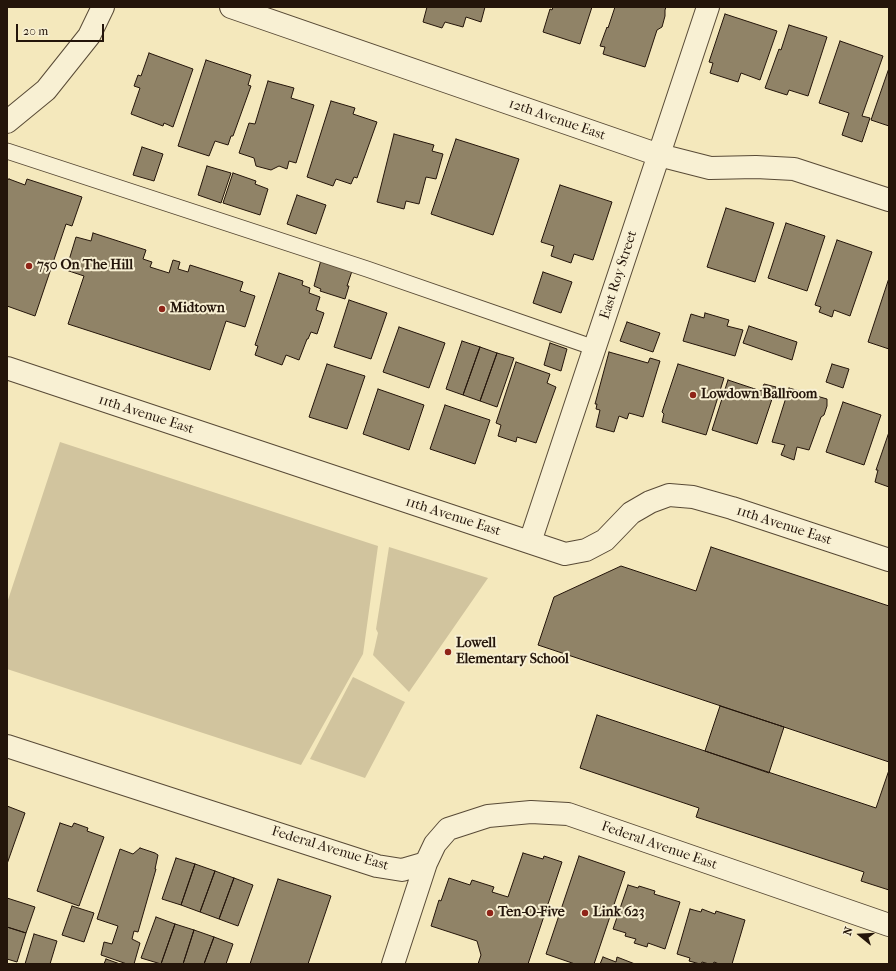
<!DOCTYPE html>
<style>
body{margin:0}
#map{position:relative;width:896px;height:971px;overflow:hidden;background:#f4e8bc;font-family:"IM FELL French Canon",serif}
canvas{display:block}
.frame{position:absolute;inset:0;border:8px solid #24150a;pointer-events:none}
.north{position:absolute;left:840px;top:915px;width:40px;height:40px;-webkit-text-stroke:3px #f8f0d3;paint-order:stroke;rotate:288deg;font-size:11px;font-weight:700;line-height:16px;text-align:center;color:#24150a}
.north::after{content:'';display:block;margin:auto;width:14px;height:18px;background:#24150a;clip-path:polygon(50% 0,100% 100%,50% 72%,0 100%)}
.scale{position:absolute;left:16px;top:24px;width:88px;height:18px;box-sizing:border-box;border:2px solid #24150a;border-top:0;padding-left:5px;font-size:12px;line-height:14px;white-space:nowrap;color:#24150a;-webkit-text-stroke:3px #f8f0d3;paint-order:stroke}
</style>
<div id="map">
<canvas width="896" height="971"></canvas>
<div class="frame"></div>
<div class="north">N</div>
<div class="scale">20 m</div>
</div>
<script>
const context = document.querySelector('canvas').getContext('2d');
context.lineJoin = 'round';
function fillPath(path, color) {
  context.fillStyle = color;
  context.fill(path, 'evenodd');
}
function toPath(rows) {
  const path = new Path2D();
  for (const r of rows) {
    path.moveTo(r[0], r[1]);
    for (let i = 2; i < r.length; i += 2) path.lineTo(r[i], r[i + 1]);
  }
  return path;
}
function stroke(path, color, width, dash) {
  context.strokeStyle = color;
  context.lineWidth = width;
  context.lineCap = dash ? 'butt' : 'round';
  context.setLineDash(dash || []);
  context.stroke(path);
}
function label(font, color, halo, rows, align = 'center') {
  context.font = font + ' "IM FELL French Canon",serif';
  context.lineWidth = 4;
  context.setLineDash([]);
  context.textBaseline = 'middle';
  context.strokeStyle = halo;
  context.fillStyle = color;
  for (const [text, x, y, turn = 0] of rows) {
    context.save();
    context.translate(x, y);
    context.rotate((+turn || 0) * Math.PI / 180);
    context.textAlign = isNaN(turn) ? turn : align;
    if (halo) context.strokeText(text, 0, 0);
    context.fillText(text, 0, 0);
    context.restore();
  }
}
fillPath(toPath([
 [60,442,378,546,363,654,301,765,7,669,7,603],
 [389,547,488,578,409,692,373,655,378,633,376,629],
 [353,677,405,702,365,778,310,759]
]), '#d1c49e');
const building = toPath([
 [427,7,485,7,481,22,466,17,463,27,445,22,442,28,423,22,427,7],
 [553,7,592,7,580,44,543,32,550,9,552,10,553,7],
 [615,7,666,7,665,10,665,16,662,27,657,30,645,67,603,54,605,47,600,46,607,27,608,28,615,7],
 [725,14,777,31,760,80,741,73,738,82,710,73,713,63,709,62,725,14],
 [789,25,827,37,808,96,789,90,787,95,765,88,779,49,781,50,789,25],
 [840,41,883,56,862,116,870,118,862,142,842,135,849,113,819,103,840,41],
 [149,53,193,69,173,127,164,123,163,126,131,114,140,88,134,86,138,75,141,76,149,53],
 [206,60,251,75,248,85,251,86,233,136,231,136,228,145,215,141,209,156,178,146,206,60],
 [889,68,889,126,871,120,889,68],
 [268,81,294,88,291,98,314,105,296,163,289,161,287,169,279,166,271,170,256,166,254,158,239,153,249,123,255,124,268,81],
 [331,101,355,108,353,114,377,122,357,178,354,177,351,184,336,179,333,186,307,177,331,101],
 [394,134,434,145,432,151,443,154,436,179,426,177,419,204,406,201,404,209,377,202,394,134],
 [456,139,519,159,493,235,431,214,456,139],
 [142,147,163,154,154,181,133,175,142,147],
 [207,166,231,173,221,203,198,195,207,166],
 [233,173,256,181,255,184,268,189,260,215,223,203,233,173],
 [9,179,25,185,27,179,82,197,72,226,66,224,35,316,7,306,7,180,9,179],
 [560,185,612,202,593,260,574,254,571,263,551,256,554,246,541,242,560,185],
 [297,195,326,205,316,234,287,224,297,195],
 [726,208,774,223,755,282,707,267,726,208],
 [786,223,825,236,807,291,768,278,786,223],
 [93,233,146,250,143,259,152,262,150,267,169,273,173,260,180,262,178,269,188,272,190,265,243,282,240,291,255,296,245,327,226,321,210,370,68,324,84,276,66,270,76,237,91,241,93,233],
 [837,240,872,252,850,316,834,310,832,317,819,312,821,307,815,305,837,240],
 [321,260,353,268,347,286,349,286,345,299,320,291,321,289,314,286,321,260],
 [543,272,572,282,561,313,533,303,543,272],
 [279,273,303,281,302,285,310,288,309,293,320,297,316,310,324,313,317,334,311,332,308,339,307,339,299,360,286,355,282,365,255,355,258,346,255,345,279,273],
 [889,278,889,349,868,342,889,278],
 [349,300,387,313,371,359,334,347,349,300],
 [705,313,729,320,727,326,743,330,735,356,683,341,691,314,704,318,705,313],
 [627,322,660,333,653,352,620,341,627,322],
 [749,326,797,342,792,360,743,343,749,326],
 [399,327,445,343,429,388,383,372,399,327],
 [462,341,480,347,463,395,446,389,462,341],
 [550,343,567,349,561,371,544,365,550,343],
 [480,347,497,353,480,401,463,395,480,347],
 [609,352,648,363,650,358,660,361,643,417,629,413,627,419,619,416,614,432,596,427,600,410,596,409,597,404,595,404,609,352],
 [497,353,514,358,497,407,480,401,497,353],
 [516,362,550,374,547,383,556,387,536,443,517,437,516,442,498,436,501,425,496,423,516,362],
 [327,364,365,376,347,429,309,417,327,364],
 [678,364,724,378,706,435,662,422,664,414,662,412,678,364],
 [832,364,849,369,843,388,826,382,832,364],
 [728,380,761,391,764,384,776,387,757,444,712,430,728,380],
 [789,388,827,399,827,406,824,415,821,417,809,450,797,447,794,460,781,455,785,445,772,442,789,388],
 [378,389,424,405,409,450,363,434,378,389],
 [843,402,881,415,864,465,826,452,843,402],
 [445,405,490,420,475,464,430,449,445,405],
 [889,432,889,487,875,482,878,470,876,470,889,432],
 [711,547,889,606,889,762,538,645,554,597,621,566,696,591,711,547],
 [720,706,784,727,769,773,705,751,720,706],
 [597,715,876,808,889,770,889,890,861,881,864,872,696,817,699,808,580,768,597,715],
 [7,806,25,813,7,864,7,806],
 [60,823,72,827,74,823,88,828,87,831,104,837,79,906,37,891,60,823],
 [140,848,155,853,158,855,155,869,156,869,138,932,134,931,132,939,140,943,134,964,127,964,101,955,104,942,112,944,118,926,97,919,120,849,133,854,140,848],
 [523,853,543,859,544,856,562,862,528,964,478,964,481,955,477,941,431,926,439,900,441,901,449,878,470,885,472,880,494,887,492,892,508,897,523,853],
 [579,856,625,872,594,964,575,964,546,954,579,856],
 [176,858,195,864,181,905,162,899,176,858],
 [195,864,215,871,200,912,181,905,195,864],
 [215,871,234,878,219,919,200,912,215,871],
 [234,878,253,885,238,926,219,919,234,878],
 [278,879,331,896,308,964,250,964,278,879],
 [628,885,638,888,639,886,655,891,654,894,680,902,665,949,648,943,647,947,634,943,636,939,625,936,626,933,613,929,628,885],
 [7,898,35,907,26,933,7,927,7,898],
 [72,906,94,913,84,942,62,935,72,906],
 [690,909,701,912,702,909,715,914,716,911,745,920,732,964,719,964,714,962,713,964,709,964,702,962,701,964,700,964,689,961,690,958,677,954,690,909],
 [156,917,175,924,161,964,141,958,156,917],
 [175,924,194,930,183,964,161,964,175,924],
 [7,927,26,933,17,962,7,959,7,927],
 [194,930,214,937,204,964,183,964,194,930],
 [34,934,57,941,50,964,25,964,34,934],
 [214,937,233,944,226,964,204,964,214,937],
 [603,957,616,962,617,957,635,964,600,964,603,957],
 [106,959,120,964,104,964,106,959]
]);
fillPath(building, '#908367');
stroke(building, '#24150a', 1);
const service = toPath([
 [7,151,367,269,595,348]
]);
const minor = toPath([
 [7,368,565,554,586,550,605,540,631,513,650,502,669,495,693,497,732,508,889,560],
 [530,542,708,7],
 [7,746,377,866,402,870,426,863],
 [393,964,426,863,435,844,448,829,488,816,531,812,568,814,889,925]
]);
const tertiary = toPath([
 [231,7,659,155,710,168,756,167,794,169,889,200],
 [7,122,46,90,89,36,103,7]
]);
stroke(service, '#584a36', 17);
stroke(minor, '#584a36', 24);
stroke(tertiary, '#584a36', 24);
stroke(service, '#f8f0d3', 15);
stroke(minor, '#f8f0d3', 22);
stroke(tertiary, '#f8f0d3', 22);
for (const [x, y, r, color] of [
 [29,266,4,"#8f2418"],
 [162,309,4,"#8f2418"],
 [693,395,4,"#8f2418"],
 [448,652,4,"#8f2418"],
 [490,913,4,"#8f2418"],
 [585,913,4,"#8f2418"]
]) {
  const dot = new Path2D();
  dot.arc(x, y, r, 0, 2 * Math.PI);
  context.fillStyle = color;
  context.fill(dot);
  stroke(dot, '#f8f0d3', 1.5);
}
label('14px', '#24150a', '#f8f0d3', [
 ["12th Avenue East",557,120,19],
 ["East Roy Street",619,275,-72],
 ["11th Avenue East",146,415,18],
 ["11th Avenue East",453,517,18],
 ["11th Avenue East",784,526,18],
 ["Federal Avenue East",659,846,19],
 ["Federal Avenue East",330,849,17]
]);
label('bold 14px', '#24150a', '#f8f0d3', [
 ["750 On The Hill",37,266],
 ["Midtown",170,309],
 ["Lowdown Ballroom",701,395],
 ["Lowell",456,644],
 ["Elementary School",456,660],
 ["Ten-O-Five",498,913],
 ["Link 623",593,913]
], 'left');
</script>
